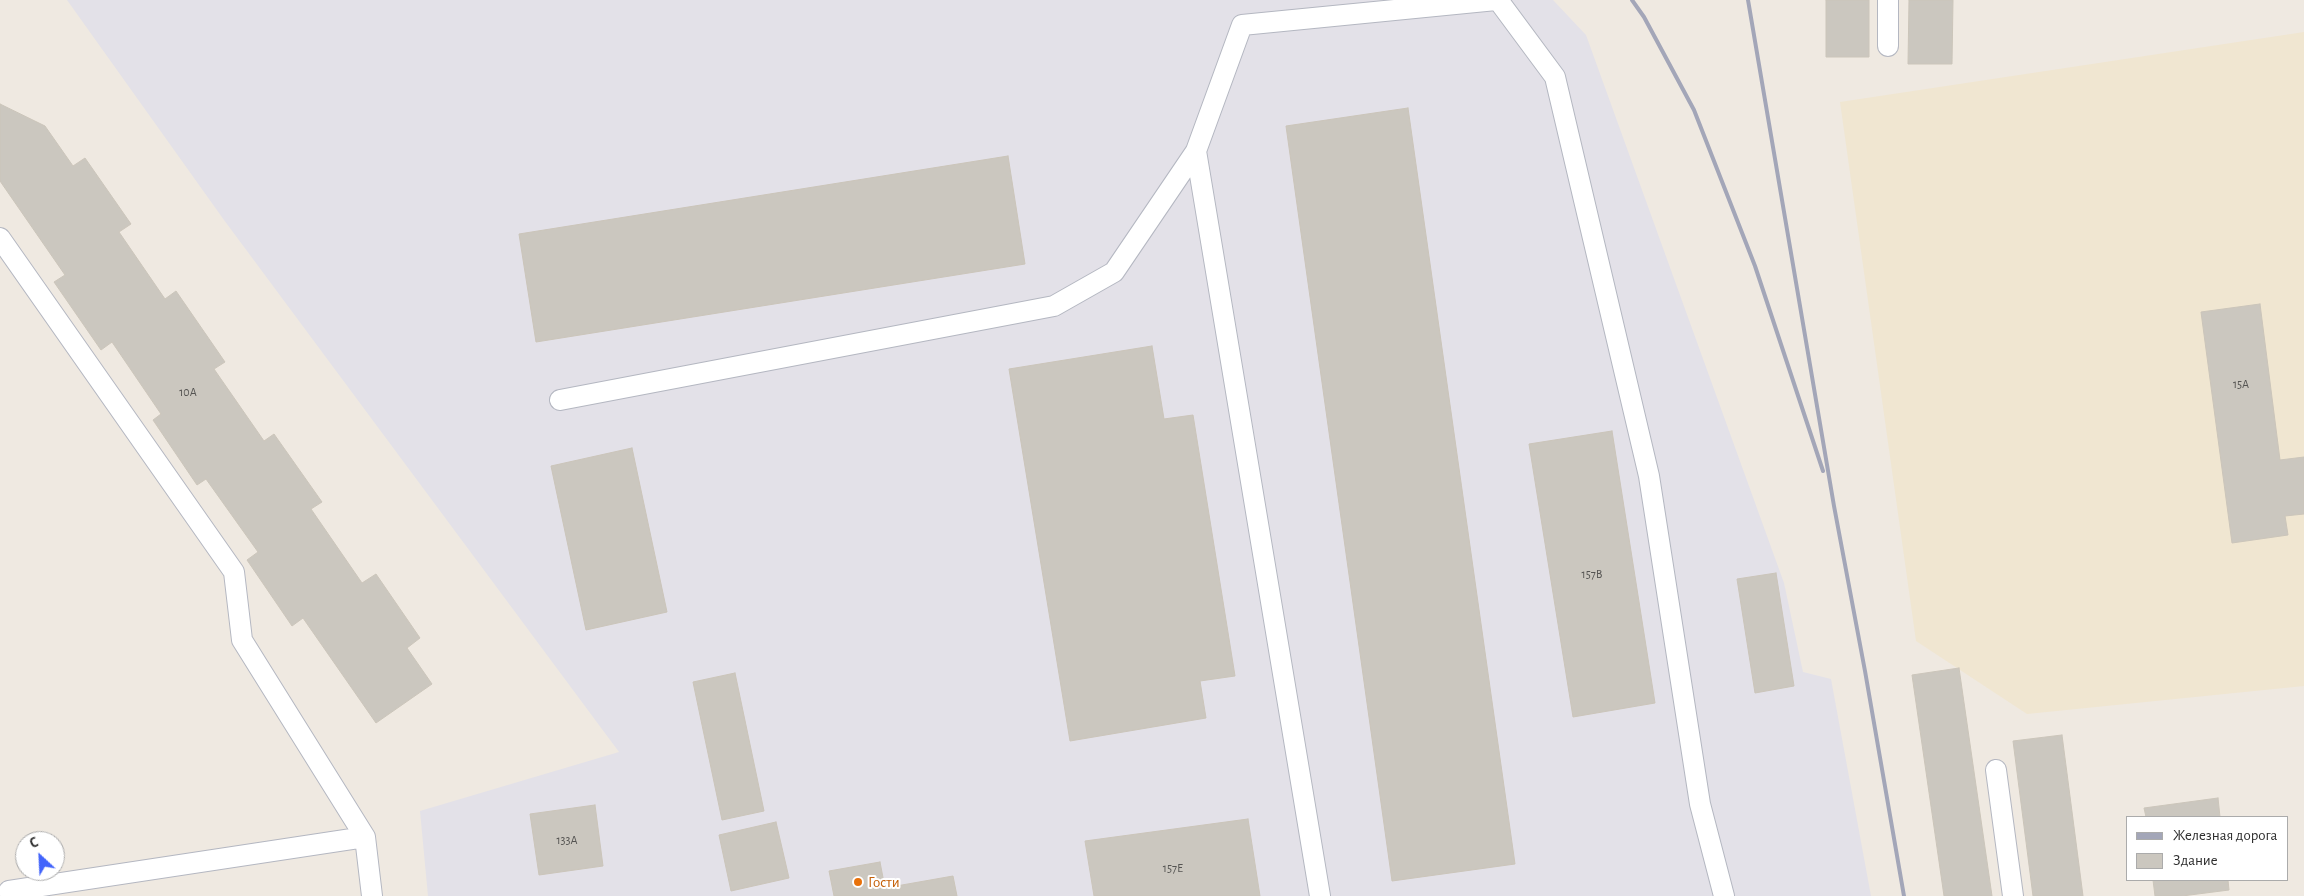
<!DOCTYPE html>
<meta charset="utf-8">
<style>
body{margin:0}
#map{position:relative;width:2304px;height:896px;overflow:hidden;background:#efe9e1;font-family:"Alegreya Sans",sans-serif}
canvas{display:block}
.legend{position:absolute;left:2126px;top:816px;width:162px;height:65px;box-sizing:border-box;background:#fff;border:1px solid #ababab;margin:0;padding:6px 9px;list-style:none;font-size:15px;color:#2e2e2e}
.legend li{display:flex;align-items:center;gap:10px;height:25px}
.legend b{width:25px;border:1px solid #ababab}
.north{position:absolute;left:15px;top:831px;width:50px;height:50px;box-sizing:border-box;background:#fff;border:1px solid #ababab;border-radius:50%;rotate:335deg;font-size:14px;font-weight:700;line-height:20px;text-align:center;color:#2e2e2e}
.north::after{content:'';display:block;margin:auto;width:18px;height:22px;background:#4264fb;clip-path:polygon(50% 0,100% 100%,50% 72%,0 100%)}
</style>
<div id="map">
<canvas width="2304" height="896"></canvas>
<ul class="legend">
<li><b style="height:6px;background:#a3a6b8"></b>Железная дорога</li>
<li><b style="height:14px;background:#cbc7bf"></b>Здание</li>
</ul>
<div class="north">С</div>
</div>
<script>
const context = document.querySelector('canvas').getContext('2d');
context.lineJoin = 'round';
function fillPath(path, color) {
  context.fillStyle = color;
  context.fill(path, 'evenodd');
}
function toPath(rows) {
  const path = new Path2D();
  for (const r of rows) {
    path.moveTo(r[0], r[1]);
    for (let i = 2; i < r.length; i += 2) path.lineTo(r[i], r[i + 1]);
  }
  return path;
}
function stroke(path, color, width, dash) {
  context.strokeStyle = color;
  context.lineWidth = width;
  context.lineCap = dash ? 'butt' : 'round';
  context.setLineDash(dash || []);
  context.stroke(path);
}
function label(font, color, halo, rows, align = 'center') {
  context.font = font + ' "Alegreya Sans",sans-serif';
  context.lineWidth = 4;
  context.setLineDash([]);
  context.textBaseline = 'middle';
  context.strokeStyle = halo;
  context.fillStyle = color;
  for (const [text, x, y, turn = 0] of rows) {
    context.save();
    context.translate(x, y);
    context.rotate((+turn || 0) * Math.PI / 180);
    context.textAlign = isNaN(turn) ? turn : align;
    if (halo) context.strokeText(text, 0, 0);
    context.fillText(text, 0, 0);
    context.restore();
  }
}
fillPath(toPath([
 [67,0,1553,0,1586,35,1784,583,1803,672,1831,679,1871,896,428,896,420,811,619,752,224,220]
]), '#e3e1e8');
fillPath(toPath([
 [2304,32,2304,686,2027,714,1916,641,1840,102]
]), '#f0e6d1');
const building = toPath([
 [1826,0,1869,0,1869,57,1826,57,1826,0],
 [1909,0,1953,0,1952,64,1908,64,1909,0],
 [0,104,45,126,73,166,85,158,131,224,119,232,165,299,176,291,225,362,214,369,264,441,274,434,322,502,311,509,362,583,376,574,420,638,407,648,432,684,376,723,303,618,292,626,247,560,258,552,206,479,197,485,153,420,161,414,112,342,101,350,54,282,65,275,0,181,0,104],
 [1408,108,1515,864,1392,881,1286,126,1408,108],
 [1008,156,1025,264,536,342,519,234,1008,156],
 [2260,304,2280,460,2304,457,2304,514,2285,516,2288,535,2232,543,2201,312,2260,304],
 [1152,346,1164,419,1193,415,1235,676,1200,681,1206,718,1070,741,1009,369,1152,346],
 [1612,431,1655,703,1573,717,1529,444,1612,431],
 [632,448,667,612,586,630,551,466,632,448],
 [1776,573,1794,686,1755,693,1737,579,1776,573],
 [1959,668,1992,896,1944,896,1912,675,1959,668],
 [735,673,764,811,722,820,693,682,735,673],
 [2062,735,2083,896,2033,896,2013,741,2062,735],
 [2218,798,2220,817,2146,817,2144,808,2218,798],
 [595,805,603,866,539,875,530,814,595,805],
 [1248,819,1260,896,1094,896,1085,841,1248,819],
 [776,822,789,878,731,891,719,835,776,822],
 [880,862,885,888,953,876,957,896,834,896,829,871,880,862],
 [2153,880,2228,880,2229,890,2182,896,2155,896,2153,880]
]);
fillPath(building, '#cbc7bf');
stroke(building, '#cbc5ba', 1);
const service = toPath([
 [1498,0,1555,77,1649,476,1700,804,1724,896],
 [1888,46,1888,0],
 [1196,151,1320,896],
 [0,238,234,572,242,640,365,837,372,896],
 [560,400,1054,306,1114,272,1196,151,1242,25,1496,0],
 [1996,770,2013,896],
 [9,891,365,837]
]);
stroke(service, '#b4b7c1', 22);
stroke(service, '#fff', 20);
stroke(toPath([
 [1632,0,1644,17,1694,110,1755,266,1823,471],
 [1748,0,1834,506,1865,671,1904,896]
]), '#a3a6b8', 4);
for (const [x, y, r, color] of [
 [858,882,5,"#e8710a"]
]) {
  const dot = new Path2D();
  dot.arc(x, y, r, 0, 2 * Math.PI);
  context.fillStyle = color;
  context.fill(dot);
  stroke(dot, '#fff', 2);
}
label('12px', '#555452', null, [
 ["15А",2241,384],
 ["10А",188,392],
 ["157В",1592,574],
 ["133А",567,840],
 ["157Е",1173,868]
]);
label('15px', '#c56008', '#fff', [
 ["Гости",868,882]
], 'left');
</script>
